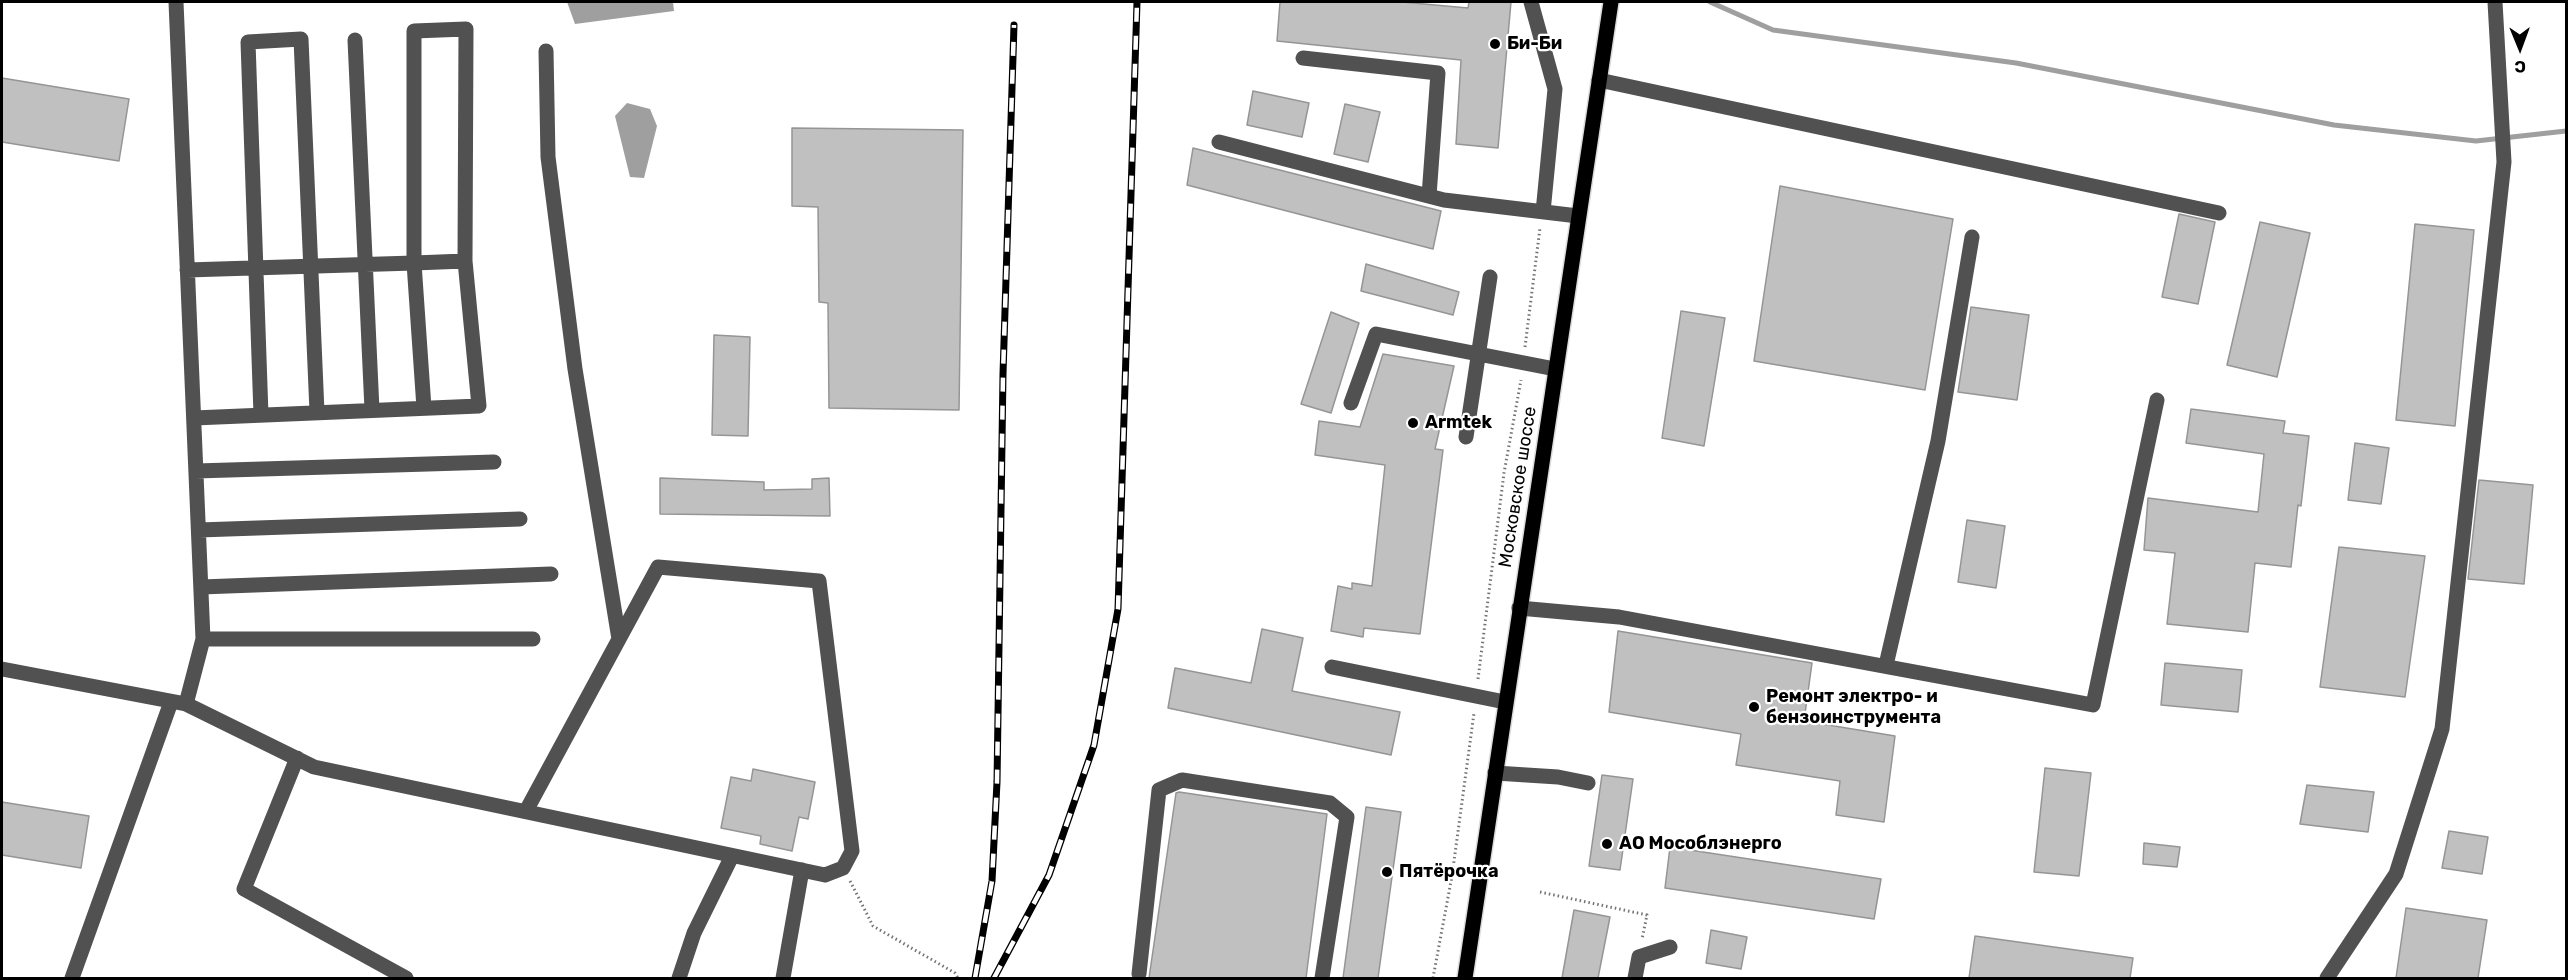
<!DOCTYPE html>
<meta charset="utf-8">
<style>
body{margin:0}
#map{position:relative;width:2568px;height:980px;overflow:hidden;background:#fff;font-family:Rubik,sans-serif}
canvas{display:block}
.frame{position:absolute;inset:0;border:3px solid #000;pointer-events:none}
.north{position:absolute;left:2490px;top:18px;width:60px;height:60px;-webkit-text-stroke:4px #fff;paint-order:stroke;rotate:179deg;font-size:16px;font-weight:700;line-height:24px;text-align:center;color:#000}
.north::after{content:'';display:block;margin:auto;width:21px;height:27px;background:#000;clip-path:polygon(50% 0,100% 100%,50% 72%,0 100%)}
</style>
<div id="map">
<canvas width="2568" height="980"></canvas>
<div class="frame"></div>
<div class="north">С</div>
</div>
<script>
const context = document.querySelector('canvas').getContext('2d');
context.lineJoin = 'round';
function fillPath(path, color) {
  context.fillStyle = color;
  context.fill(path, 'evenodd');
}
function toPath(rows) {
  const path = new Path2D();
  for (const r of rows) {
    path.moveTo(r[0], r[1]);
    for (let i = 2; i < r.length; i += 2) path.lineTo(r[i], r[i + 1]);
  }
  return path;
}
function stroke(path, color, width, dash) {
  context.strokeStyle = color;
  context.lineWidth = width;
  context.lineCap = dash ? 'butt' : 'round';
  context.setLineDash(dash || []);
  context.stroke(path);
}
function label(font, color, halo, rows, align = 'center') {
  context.font = font + ' Rubik,sans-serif';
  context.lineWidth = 4.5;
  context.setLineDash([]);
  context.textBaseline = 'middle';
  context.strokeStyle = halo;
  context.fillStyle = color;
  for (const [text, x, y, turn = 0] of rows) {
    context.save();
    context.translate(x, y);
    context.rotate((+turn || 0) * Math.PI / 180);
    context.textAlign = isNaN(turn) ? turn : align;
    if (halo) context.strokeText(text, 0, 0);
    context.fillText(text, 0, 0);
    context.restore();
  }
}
fillPath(toPath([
 [567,2,673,2,674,11,575,24],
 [627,103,650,109,657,126,644,178,630,177,615,116]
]), '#9f9f9f');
stroke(toPath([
 [1710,2,1773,30,2016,63,2334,125,2476,141,2566,131]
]), '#9f9f9f', 5);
const building = toPath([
 [1280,2,1402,2,1468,8,1469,2,1511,2,1498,148,1456,144,1461,60,1277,41,1280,2],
 [2,78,129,99,119,161,2,142,2,78],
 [1253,91,1309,103,1302,137,1247,125,1253,91],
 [1345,104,1380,112,1368,162,1334,154,1345,104],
 [792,128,963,130,959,410,829,408,828,303,819,302,818,207,792,206,792,128],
 [1193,148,1441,211,1433,249,1187,185,1193,148],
 [1780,186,1953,219,1925,390,1754,361,1780,186],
 [2179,214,2215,222,2198,304,2162,297,2179,214],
 [2260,222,2310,233,2277,377,2227,365,2260,222],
 [2415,224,2474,230,2455,426,2396,420,2415,224],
 [1366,264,1459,292,1453,315,1361,291,1366,264],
 [1971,307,2029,315,2017,400,1958,392,1971,307],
 [1681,311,1725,318,1704,446,1662,438,1681,311],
 [1331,312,1359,323,1331,413,1301,404,1331,312],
 [714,335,750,337,748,436,712,435,714,335],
 [1383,354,1454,366,1435,449,1443,450,1420,634,1364,628,1363,637,1331,631,1338,586,1352,589,1352,583,1372,586,1385,465,1315,455,1319,421,1360,427,1383,354],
 [2191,409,2285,421,2283,433,2309,436,2301,506,2298,505,2291,567,2255,563,2248,632,2167,624,2175,553,2144,550,2148,498,2258,512,2264,454,2186,443,2191,409],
 [2355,443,2389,448,2381,504,2348,500,2355,443],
 [660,478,764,482,764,490,812,489,812,479,829,478,830,516,660,514,660,478],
 [2479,480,2533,485,2524,584,2468,579,2479,480],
 [1967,520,2005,526,1996,588,1958,582,1967,520],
 [2339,547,2425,556,2405,697,2320,687,2339,547],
 [1262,629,1303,638,1292,691,1400,712,1391,755,1168,708,1175,668,1251,683,1262,629],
 [1618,631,1812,663,1804,721,1895,736,1884,822,1836,815,1840,781,1736,765,1741,734,1609,712,1618,631],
 [2165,663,2242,670,2238,712,2161,705,2165,663],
 [2045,768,2091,773,2079,876,2034,872,2045,768],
 [753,769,815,782,808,819,799,817,792,851,760,844,761,836,721,828,731,777,751,781,753,769],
 [1602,775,1633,779,1620,870,1589,866,1602,775],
 [2307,785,2374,792,2368,832,2300,824,2307,785],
 [1179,792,1327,814,1306,978,1149,978,1176,793,1179,792],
 [2,802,89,816,81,868,2,855,2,802],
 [1366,807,1401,812,1378,978,1343,978,1366,807],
 [2449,831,2488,837,2482,874,2442,868,2449,831],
 [2144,843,2180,847,2177,867,2143,864,2144,843],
 [1670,847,1881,879,1874,919,1665,888,1670,847],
 [2406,908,2487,920,2478,978,2396,978,2406,908],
 [1574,910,1610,917,1598,978,1562,978,1574,910],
 [1711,930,1747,937,1741,969,1706,963,1711,930],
 [1975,936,2133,958,2130,978,1969,978,1975,936]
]);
fillPath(building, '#c0c0c0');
stroke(building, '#959595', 1.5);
const major = toPath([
 [1465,978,1611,2]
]);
stroke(major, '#dbdbdb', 18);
stroke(toPath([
 [1525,347,1540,228],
 [1478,679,1504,473,1521,380],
 [1406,872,1452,876],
 [850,881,873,926,955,973,958,978],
 [1540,892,1647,915,1642,939],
 [1433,978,1452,876,1474,713]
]), '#737373', 3, [1.5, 3]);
stroke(toPath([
 [176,2,203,639,186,704],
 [1531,2,1555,89,1543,212],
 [355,40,372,410],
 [546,51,548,157,575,369,619,639],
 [1303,58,1438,73,1429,196],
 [1599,80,2219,213],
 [1219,142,1444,200,1578,216],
 [187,270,414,263,414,31,466,29,465,261,479,406,194,418],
 [1351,403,1376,334,1555,369],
 [424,408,414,263,465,261],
 [261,415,248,42,301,39,317,412],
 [1466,437,1490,277],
 [196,471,494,462],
 [199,530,520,519],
 [201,587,551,574],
 [1519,608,1619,617,2093,705,2157,400],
 [203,639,533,639],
 [1886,665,1938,441,1972,237],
 [1332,667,1505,702],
 [2,669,186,704,314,767,825,875,843,868,852,851,819,581,658,567,526,811],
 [297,758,244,889,406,978],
 [1495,773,1558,777,1588,783],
 [1139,974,1159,790,1182,780,1330,803,1347,817,1322,978],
 [72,978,171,702],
 [679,978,694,933,732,856],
 [783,978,802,870],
 [1635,978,1639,957,1670,947],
 [2327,978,2396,874,2442,729,2504,162,2495,2]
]), '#515151', 15);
stroke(major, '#000', 15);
const rail = toPath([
 [975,978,992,881,997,782,1003,374,1014,25],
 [994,978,1049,875,1094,745,1118,609,1137,2]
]);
stroke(rail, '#000', 7);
stroke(rail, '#fff', 4.5, [14]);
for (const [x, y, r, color] of [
 [1495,44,6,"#000"],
 [1413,423,6,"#000"],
 [1754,707,6,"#000"],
 [1607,844,6,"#000"],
 [1387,872,6,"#000"]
]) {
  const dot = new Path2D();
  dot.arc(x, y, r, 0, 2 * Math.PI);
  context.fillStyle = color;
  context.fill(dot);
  stroke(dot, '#fff', 2);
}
label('bold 18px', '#000', '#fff', [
 ["Би-Би",1507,44],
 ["Armtek",1425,423],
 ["Ремонт электро- и",1766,697],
 ["бензоинструмента",1766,718],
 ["АО Мособлэнерго",1619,844],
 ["Пятёрочка",1399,872]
], 'left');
label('18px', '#000', '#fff', [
 ["Московское шоссе",1518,487,-81]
]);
</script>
